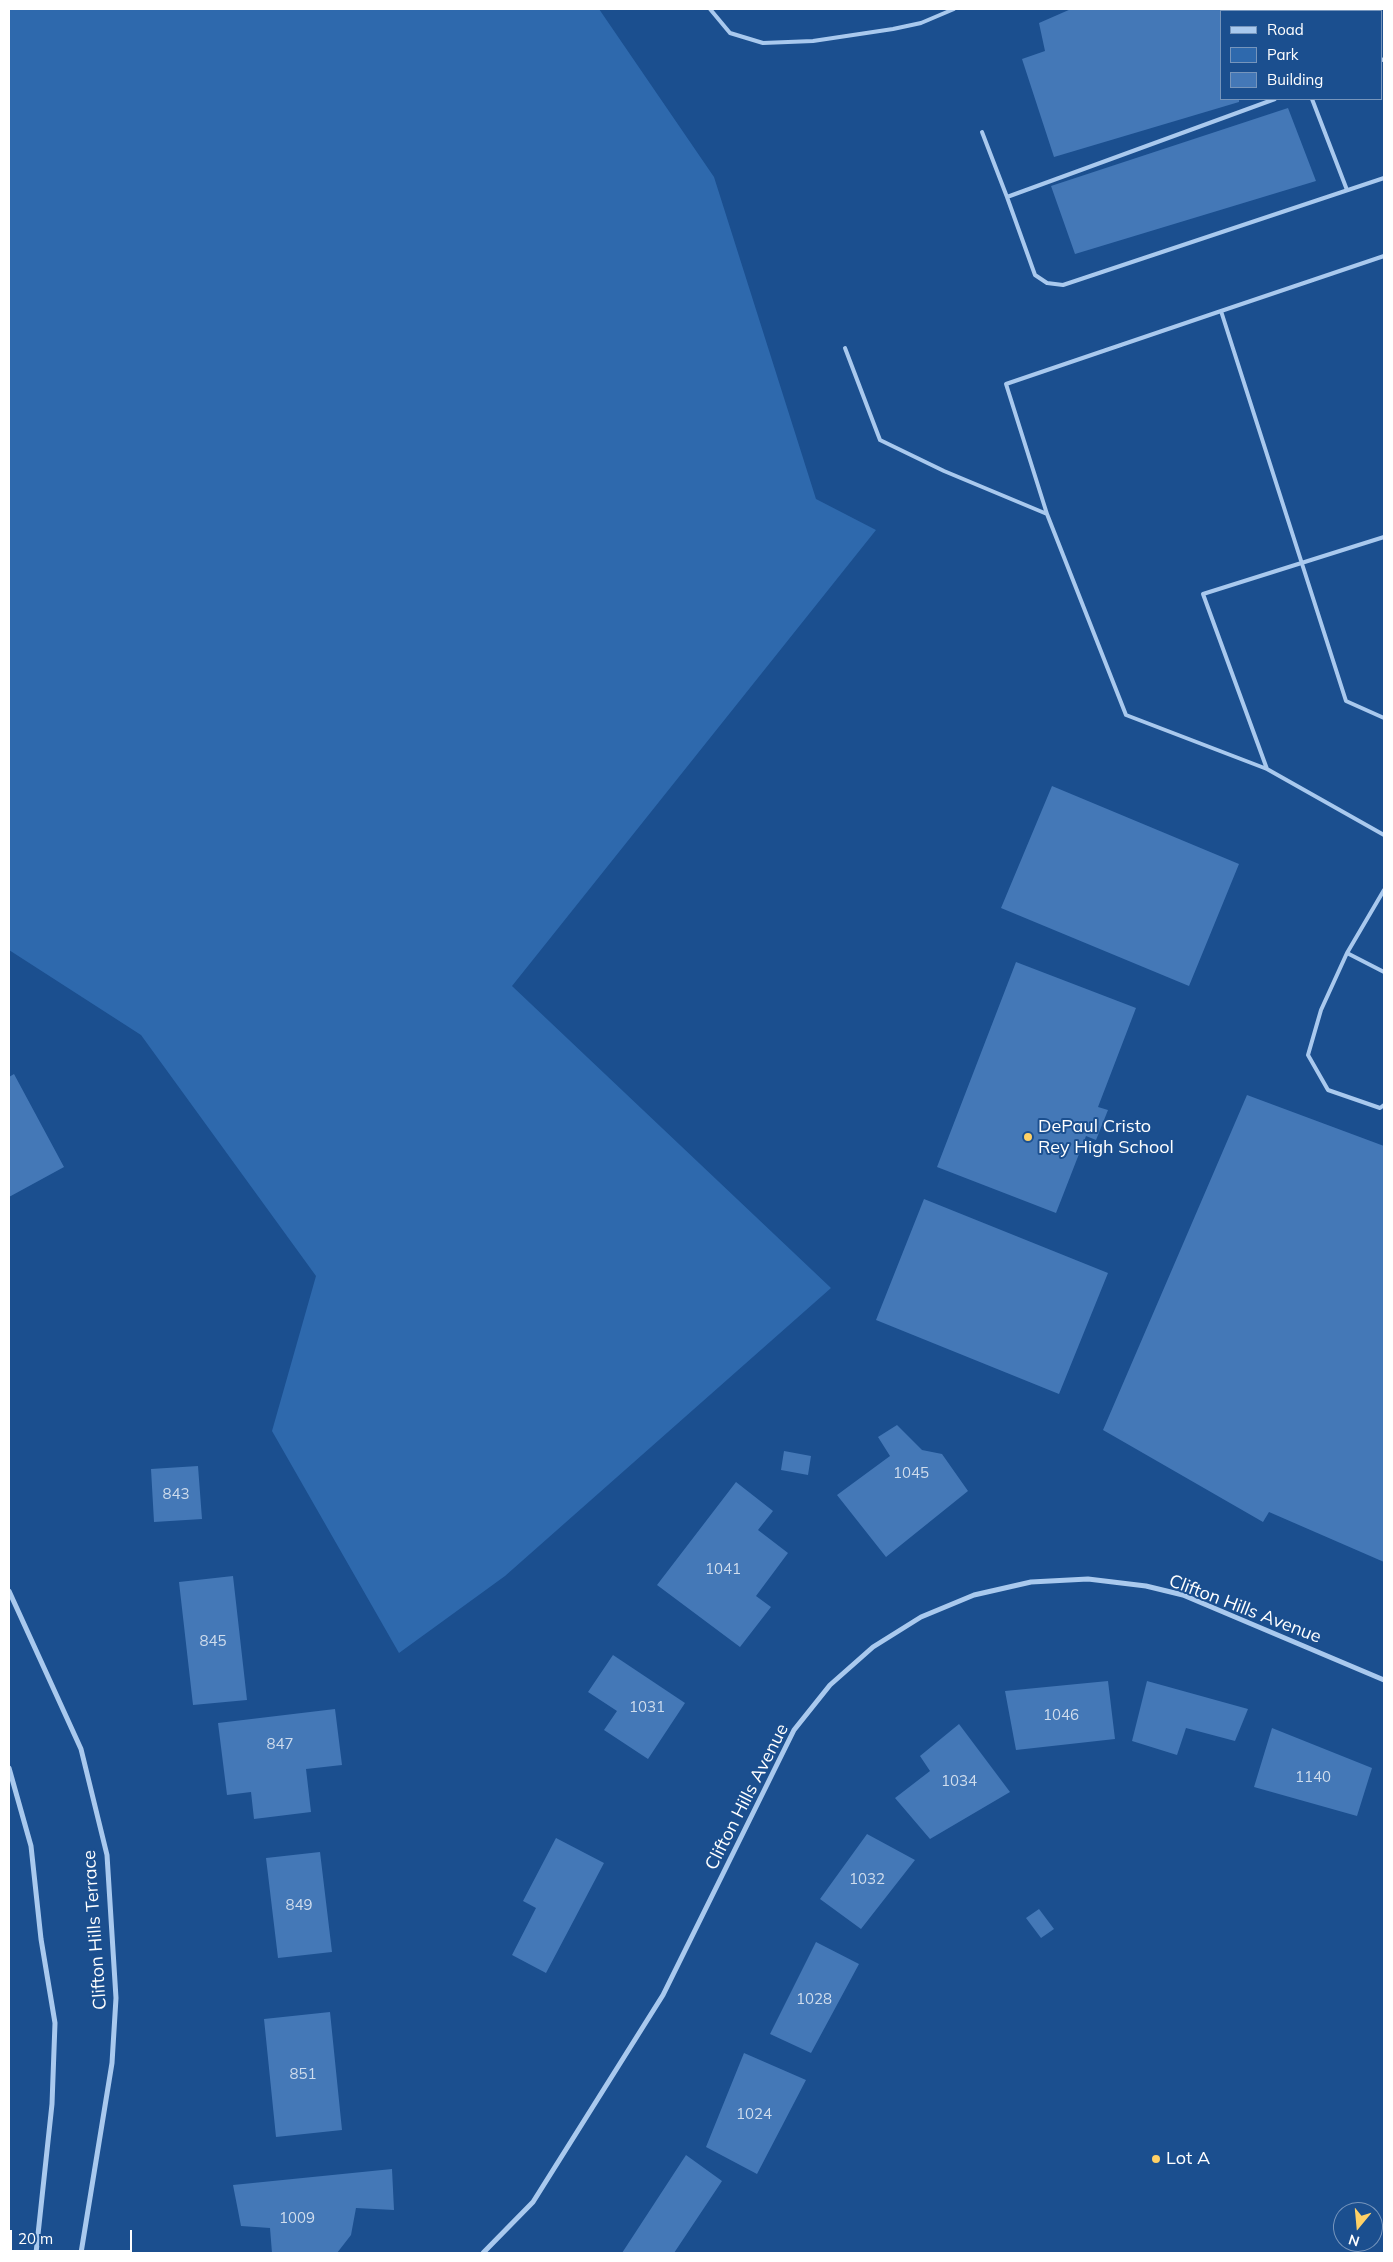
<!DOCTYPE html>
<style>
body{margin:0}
#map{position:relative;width:1393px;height:2262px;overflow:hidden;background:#1b4f8f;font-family:Mulish,sans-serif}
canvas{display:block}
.frame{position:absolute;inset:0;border:10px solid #fff;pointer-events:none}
.legend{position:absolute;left:1220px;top:10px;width:162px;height:90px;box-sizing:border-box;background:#1b4f8f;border:1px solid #7695bc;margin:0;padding:6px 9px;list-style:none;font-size:15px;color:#fff}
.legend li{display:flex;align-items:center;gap:10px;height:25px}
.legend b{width:25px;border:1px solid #7695bc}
.north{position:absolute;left:1333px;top:2202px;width:50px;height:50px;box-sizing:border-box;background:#1b4f8f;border:1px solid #7695bc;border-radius:50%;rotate:197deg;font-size:14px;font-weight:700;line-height:20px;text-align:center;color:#fff}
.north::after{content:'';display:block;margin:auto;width:18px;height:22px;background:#ffd166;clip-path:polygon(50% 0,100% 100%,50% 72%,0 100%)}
.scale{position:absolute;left:10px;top:2230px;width:122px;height:22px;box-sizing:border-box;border:2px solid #fff;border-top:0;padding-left:6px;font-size:15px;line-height:18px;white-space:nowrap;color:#fff;-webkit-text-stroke:4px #1b4f8f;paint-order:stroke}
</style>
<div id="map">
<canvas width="1393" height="2262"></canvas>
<div class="frame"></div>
<ul class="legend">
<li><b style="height:6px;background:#a9c9ee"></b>Road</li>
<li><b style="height:14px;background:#2e69ad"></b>Park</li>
<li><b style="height:14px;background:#4478b7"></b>Building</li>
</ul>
<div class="north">N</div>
<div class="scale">20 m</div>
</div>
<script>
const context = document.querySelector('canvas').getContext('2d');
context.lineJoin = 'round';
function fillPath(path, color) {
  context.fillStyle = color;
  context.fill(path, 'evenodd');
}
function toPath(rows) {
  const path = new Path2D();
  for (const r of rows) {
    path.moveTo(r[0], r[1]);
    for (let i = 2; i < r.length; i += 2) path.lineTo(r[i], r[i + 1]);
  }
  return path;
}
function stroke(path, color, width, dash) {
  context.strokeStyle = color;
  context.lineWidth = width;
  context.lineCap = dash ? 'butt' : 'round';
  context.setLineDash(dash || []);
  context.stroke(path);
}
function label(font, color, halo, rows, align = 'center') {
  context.font = font + ' Mulish,sans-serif';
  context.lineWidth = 4;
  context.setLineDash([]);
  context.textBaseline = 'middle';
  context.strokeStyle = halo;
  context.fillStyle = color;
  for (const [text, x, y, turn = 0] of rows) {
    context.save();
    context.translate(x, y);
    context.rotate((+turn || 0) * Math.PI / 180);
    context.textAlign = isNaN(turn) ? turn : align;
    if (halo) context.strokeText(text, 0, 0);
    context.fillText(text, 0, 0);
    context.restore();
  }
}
fillPath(toPath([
 [9,9,599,9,714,177,816,499,876,530,512,986,831,1288,505,1576,399,1653,272,1431,316,1276,141,1035,9,950]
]), '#2e69ad');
fillPath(toPath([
 [1071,9,1262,9,1263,11,1222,11,1222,99,1239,99,1239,102,1054,157,1022,59,1045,51,1039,23],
 [1288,108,1316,181,1075,254,1051,186],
 [1052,786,1239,864,1189,986,1001,908],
 [1016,962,1136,1008,1098,1107,1108,1110,1096,1140,1086,1136,1056,1213,937,1167],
 [14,1074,64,1167,9,1197,9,1077],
 [1247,1095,1384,1146,1384,1562,1269,1512,1263,1522,1103,1430],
 [924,1199,1108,1273,1059,1394,876,1320],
 [897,1425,922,1450,942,1454,968,1491,886,1557,837,1495,890,1456,878,1437],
 [784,1451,811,1456,808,1475,781,1470],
 [198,1466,202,1519,154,1522,151,1469],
 [736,1482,773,1511,758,1530,788,1553,756,1596,771,1607,740,1647,657,1585],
 [233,1576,247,1700,193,1705,179,1582],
 [613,1655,685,1703,648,1759,604,1730,617,1711,588,1692],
 [1108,1681,1115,1739,1016,1750,1005,1691],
 [1147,1681,1248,1709,1235,1741,1186,1728,1177,1755,1132,1741],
 [335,1709,342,1765,306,1769,311,1812,254,1819,251,1792,227,1795,218,1723],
 [959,1724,1010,1792,930,1839,895,1798,930,1771,920,1756],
 [1272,1728,1372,1768,1357,1816,1254,1787],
 [867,1834,915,1860,861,1929,820,1899],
 [556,1838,604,1863,546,1973,512,1955,536,1908,523,1901],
 [320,1852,332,1952,278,1958,266,1858],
 [1039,1909,1054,1929,1041,1938,1026,1918],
 [816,1942,859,1964,811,2053,770,2034],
 [330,2012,342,2130,276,2137,264,2019],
 [744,2053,806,2080,757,2174,706,2147],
 [686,2155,722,2181,674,2253,622,2253],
 [392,2169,394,2210,356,2208,351,2235,337,2253,272,2253,270,2228,241,2226,233,2185]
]), '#4478b7');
stroke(toPath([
 [710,9,730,33,763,43,813,41,893,29,921,23,954,9],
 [1382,60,1384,59],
 [1275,99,1007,197,1035,275,1047,283,1063,285,1384,178],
 [1312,99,1347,190],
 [982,132,1007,197],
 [1384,256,1221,311,1346,701,1384,718],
 [845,348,880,440,944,471,1047,514,1126,715,1267,769,1384,835],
 [1047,514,1006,384,1221,311],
 [1267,769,1203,594,1384,537],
 [1384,890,1347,953,1321,1010,1308,1055,1328,1090,1380,1108,1384,1105],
 [1347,953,1384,972]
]), '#a9c9ee', 4);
stroke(toPath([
 [9,1591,81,1749,107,1855,116,1998,112,2063,81,2253],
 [9,1768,31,1846,41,1939,55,2023,52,2104,36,2253],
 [483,2253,533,2202,663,1995,794,1730,830,1685,873,1647,921,1617,974,1595,1031,1582,1088,1579,1146,1586,1183,1595,1384,1680]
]), '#a9c9ee', 5);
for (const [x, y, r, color] of [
 [1028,1137,5,"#ffd166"],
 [1156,2159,5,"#ffd166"]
]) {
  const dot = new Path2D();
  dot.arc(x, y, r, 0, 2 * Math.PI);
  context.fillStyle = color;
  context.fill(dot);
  stroke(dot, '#1b4f8f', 2);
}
label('15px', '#d0dded', null, [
 ["1045",911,1473],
 ["843",176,1494],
 ["1041",723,1569],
 ["845",213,1641],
 ["1031",647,1707],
 ["1046",1061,1715],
 ["847",280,1744],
 ["1140",1313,1777],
 ["1034",959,1781],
 ["1032",867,1879],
 ["849",299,1905],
 ["1028",814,1999],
 ["851",303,2074],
 ["1024",754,2114],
 ["1009",297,2218]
]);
label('18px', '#fff', '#1b4f8f', [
 ["DePaul Cristo",1038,1127],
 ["Rey High School",1038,1148],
 ["Lot A",1166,2159]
], 'left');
label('18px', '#fff', '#1b4f8f', [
 ["Clifton Hills Avenue",1245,1609,21],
 ["Clifton Hills Avenue",747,1797,-63],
 ["Clifton Hills Terrace",95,1930,-94]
]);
</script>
